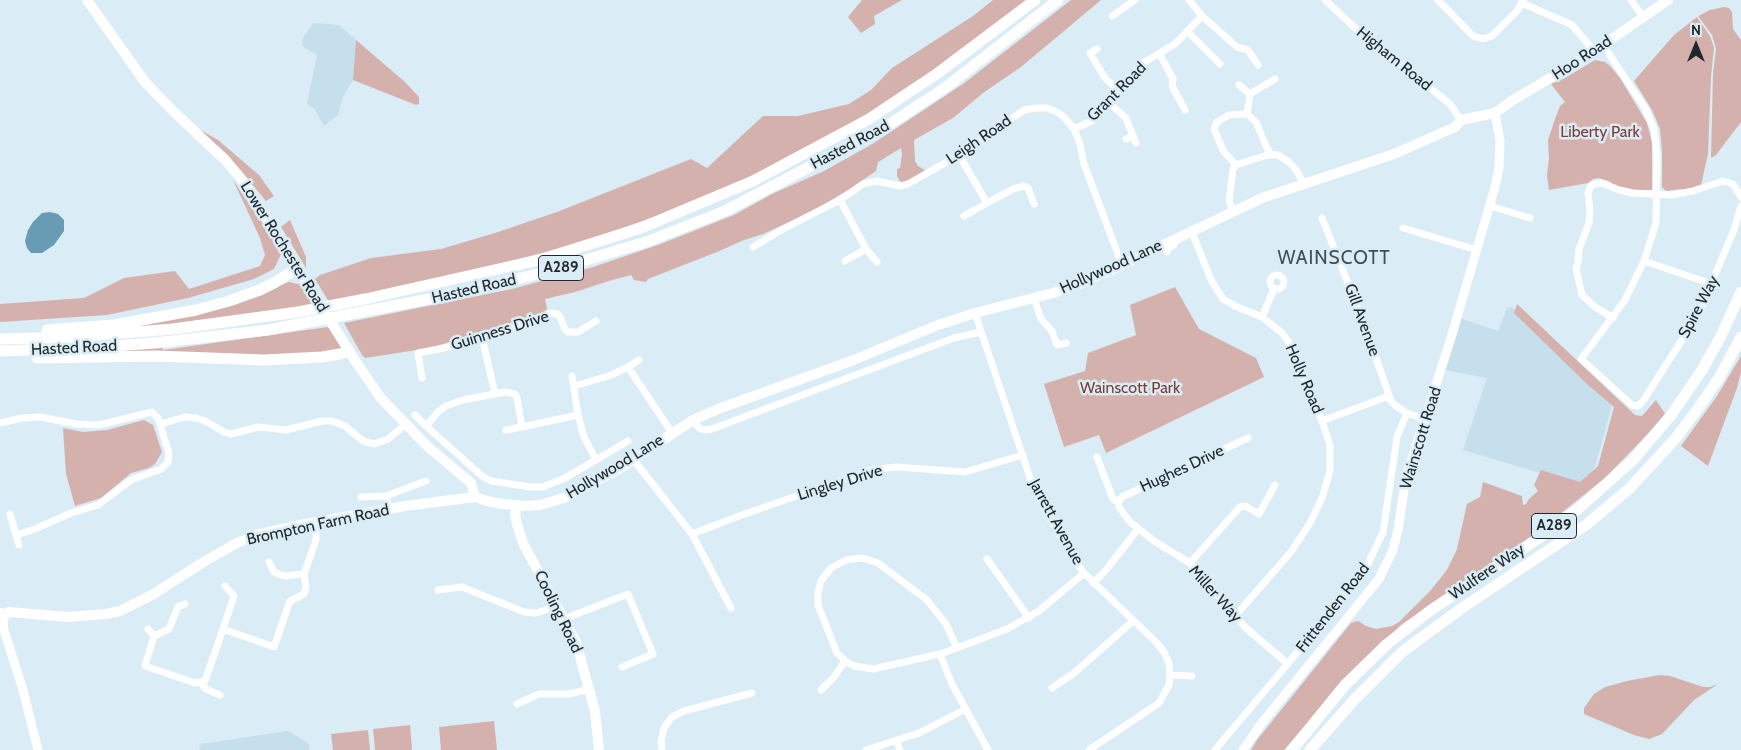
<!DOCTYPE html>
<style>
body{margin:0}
#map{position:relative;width:1741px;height:750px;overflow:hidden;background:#daecf5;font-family:Cabin,sans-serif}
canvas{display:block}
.north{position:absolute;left:1671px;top:20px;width:50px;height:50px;-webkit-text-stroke:4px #daecf5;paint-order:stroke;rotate:0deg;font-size:14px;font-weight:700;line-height:20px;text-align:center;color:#21282b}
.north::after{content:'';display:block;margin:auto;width:18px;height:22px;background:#21282b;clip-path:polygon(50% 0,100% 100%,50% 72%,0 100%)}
</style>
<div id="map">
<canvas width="1741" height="750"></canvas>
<div class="north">N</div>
</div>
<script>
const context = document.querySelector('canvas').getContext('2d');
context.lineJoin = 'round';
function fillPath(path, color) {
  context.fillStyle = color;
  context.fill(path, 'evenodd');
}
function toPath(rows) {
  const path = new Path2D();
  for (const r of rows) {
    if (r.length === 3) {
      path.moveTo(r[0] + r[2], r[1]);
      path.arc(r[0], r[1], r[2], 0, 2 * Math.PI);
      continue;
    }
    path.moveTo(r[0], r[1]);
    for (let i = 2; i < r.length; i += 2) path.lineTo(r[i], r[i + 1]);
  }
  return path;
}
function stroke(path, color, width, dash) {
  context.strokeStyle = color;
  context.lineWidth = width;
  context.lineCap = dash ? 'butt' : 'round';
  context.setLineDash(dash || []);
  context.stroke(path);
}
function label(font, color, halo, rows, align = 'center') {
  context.font = font + ' Cabin,sans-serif';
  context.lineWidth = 5;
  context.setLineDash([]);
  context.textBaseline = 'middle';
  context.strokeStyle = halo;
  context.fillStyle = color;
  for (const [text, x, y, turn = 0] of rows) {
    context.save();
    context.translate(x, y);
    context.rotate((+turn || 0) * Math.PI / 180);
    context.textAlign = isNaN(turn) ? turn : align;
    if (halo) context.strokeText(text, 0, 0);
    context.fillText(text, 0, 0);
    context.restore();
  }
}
fillPath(toPath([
 [313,23,339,25,356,40,353,80,343,96,338,115,324,126,314,108,307,104,317,55,302,46,303,38],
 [1512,307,1613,402,1595,467,1580,485,1463,450,1487,378,1445,370,1459,318,1498,331,1507,308],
 [288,731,308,743,310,750,199,750,201,744]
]), '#c6dfec');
fillPath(toPath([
 [862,0,902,0,874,16,875,24,861,33,848,17],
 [993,0,1031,0,927,77,859,121,794,156,701,200,578,244,417,284,329,302,315,279,320,275,371,258,441,249,495,233,557,212,691,159,707,168,763,116,798,116,849,104,871,90,892,68,973,16],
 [1071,0,1101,0,1021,67,983,93,953,118,914,140,915,161,918,166,925,170,919,176,908,182,901,183,897,176,897,169,900,168,902,154,901,148,878,162,876,171,848,190,809,213,763,234,744,240,717,252,648,279,646,282,634,280,631,275,612,280,575,292,545,299,547,309,542,314,430,348,365,358,362,355,344,323,512,289,593,267,658,245,734,215,772,194,824,171,874,143,963,84],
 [1724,7,1729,8,1732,12,1733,29,1741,40,1741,122,1716,155,1711,158,1713,74,1716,49,1712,35,1698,16,1710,10],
 [1697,17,1710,36,1714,48,1711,76,1708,154,1701,185,1682,191,1681,189,1666,191,1662,187,1662,151,1660,129,1652,110,1634,81,1674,35],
 [356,40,405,82,419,97,419,104,416,105,353,80],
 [1595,60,1605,62,1611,67,1620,78,1647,123,1652,142,1652,188,1651,190,1636,190,1622,187,1621,189,1610,184,1611,182,1599,178,1593,179,1588,183,1549,190,1547,176,1549,158,1548,140,1555,119,1560,106,1565,102,1551,84,1565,78],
 [197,128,218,140,259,175,274,196,266,201,227,154],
 [233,180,282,252,274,269,254,279,188,298,107,315,0,322,0,304,84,298,124,278,175,271,189,289,260,266,265,255,260,238],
 [290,220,306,257,306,268,281,227],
 [289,282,302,285,314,305,156,326,125,328,240,300],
 [1175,287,1199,329,1256,358,1264,377,1106,453,1099,435,1064,447,1044,384,1085,371,1088,353,1136,335,1130,305],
 [1517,304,1635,415,1642,416,1656,400,1666,415,1605,478,1536,533,1402,624,1353,670,1284,750,1251,750,1257,740,1351,623,1358,621,1366,626,1376,629,1392,626,1399,622,1430,591,1447,570,1457,549,1467,504,1480,497,1483,482,1522,496,1523,505,1526,504,1529,499,1538,491,1534,485,1541,470,1580,482,1598,466,1614,407,1588,385,1514,313],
 [328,327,340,341,342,346,338,354,314,357,103,352,163,348,163,350],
 [1741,356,1741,372,1737,388,1708,466,1681,446,1717,396],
 [144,420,153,425,162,452,155,464,149,468,131,473,101,498,75,506,66,474,63,428,83,432,107,430],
 [1660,675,1670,676,1703,687,1710,687,1718,684,1694,700,1662,734,1649,739,1634,735,1584,714,1584,708,1594,694,1605,687,1627,681],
 [494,721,497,750,441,750,439,727],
 [410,725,412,750,375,750,373,729],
 [368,730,370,750,333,750,331,734]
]), '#d4b1ac');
fillPath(toPath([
 [50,212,58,214,64,220,64,231,54,245,42,253,31,253,27,248,25,241,28,230,33,222,42,213]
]), '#689cb5');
stroke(toPath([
 [1325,0,1353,26,1450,104,1461,120],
 [1438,0,1473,36,1483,39,1492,36,1517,11,1523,0],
 [1631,0,1643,17],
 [1522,3,1572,25,1594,51],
 [1112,16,1135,0],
 [1202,16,1237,47,1248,50,1258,65],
 [1188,32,1220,64],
 [1603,45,1645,108,1654,129,1657,156,1656,223,1644,261,1625,300,1581,359,1632,405,1638,406,1643,401,1698,315,1734,230,1741,206],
 [1097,49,1090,53,1105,78,1118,90],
 [1159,53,1173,79,1172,86,1185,110],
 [1239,85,1250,94],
 [1108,102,1126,118,1133,136,1126,139],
 [1247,114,1250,94,1275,79],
 [1074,129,1092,121,1118,90,1143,63,1175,44,1202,16,1189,0],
 [1133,136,1136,143],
 [959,155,987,203,964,216],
 [1236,165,1264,156,1271,155],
 [840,200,866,249,845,261],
 [987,203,1013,189,1024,186,1028,188,1034,204],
 [1490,206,1530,218],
 [1233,211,1229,201,1233,169,1236,165,1224,152,1214,129,1217,122,1229,115,1247,114,1256,122,1266,146,1271,155,1278,155,1289,162,1297,171,1304,184],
 [1322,218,1365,326,1391,401,1396,406,1407,413,1425,419],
 [1403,228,1477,250],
 [1191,230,1212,282,1223,299,1235,306,1262,317,1282,333,1288,341,1322,421,1330,445,1330,471,1322,498,1310,523,1291,552,1235,616],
 [753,247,783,229,840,200,863,184,877,181,900,186,908,184,959,155,1024,110,1036,108,1047,108,1057,112,1064,117,1074,129,1080,144,1084,164,1122,265],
 [866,249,877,262],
 [1167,252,1166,249,1174,245],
 [1644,261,1712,284],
 [1277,282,7],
 [1034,298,1041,319,1052,331,1057,345,1066,343],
 [975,313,1032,484,1052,522,1070,554,1084,573,1157,643,1164,652,1169,663,1170,675,1169,685,1159,703,1089,750],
 [1262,317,1274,289],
 [1613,318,1595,307,1582,295,1576,269,1578,263,1579,249,1589,223,1590,212,1588,193,1591,186,1595,184,1602,183,1619,190,1632,193,1672,195,1693,191,1723,181,1733,184,1741,197],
 [482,337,495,394],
 [628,367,639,360],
 [572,376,578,415,584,437,596,460],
 [422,378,418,353,444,348,482,337,552,313,557,314,560,317,565,329,568,332,578,332,596,321],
 [574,386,609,376,628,367,672,433],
 [415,415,426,426,439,411,446,406,463,400,505,392,515,394,517,398,522,427,578,415],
 [693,420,699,428,704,430,712,429,954,338,981,332],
 [1322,421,1389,396],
 [0,423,22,418,40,417,76,424,99,425,152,412,158,418,169,453,168,462,161,469,131,480,98,505,71,513,35,529,16,535,10,514],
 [161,424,185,417,196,418,205,421,224,432,231,434,258,427,286,430,322,421,332,421,345,426,363,441,374,444,388,439,405,425],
 [426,426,482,476,491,481,530,487,543,487,565,478,628,441],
 [506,430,522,427],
 [1097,457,1113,499,1118,502,1119,507,1129,521,1154,541,1190,563,1246,628,1288,664],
 [633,459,692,534,731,608],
 [361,497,386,496],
 [1118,502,1122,497,1248,438],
 [389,510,386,496,426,481],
 [692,534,739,516,871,470,897,467,965,472,1023,455],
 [16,535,19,545],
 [987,559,1029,618],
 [269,562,274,572,284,576,304,574],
 [1190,563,1240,507,1245,506,1259,514,1275,485],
 [1093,583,1106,570,1138,529],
 [438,590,462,587,524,612,536,613,546,610,556,605],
 [185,604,178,607,169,629,154,636,145,666,195,683,205,681,223,629,274,647,290,601,304,594,306,587,304,574,316,540,316,533,314,523],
 [564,619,628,594,653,654,622,667],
 [148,629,154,636],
 [223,629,234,596,225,586],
 [957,648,946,624,927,600,878,563,862,558,846,560,831,568,821,581,818,592,818,605,837,653,845,661,854,666,873,669,940,654,957,648,1007,629,1039,611,1084,573],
 [940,654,952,684,988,750],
 [1170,675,1192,676],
 [200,682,206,689,220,695],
 [1052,688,1074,673,1133,621],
 [821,690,834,677,845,661],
 [517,704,539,694,569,694,590,689],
 [896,740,900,750],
 [662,750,661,741,664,728,672,717,684,711,752,693],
 [866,750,919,733,966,709],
 [1215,750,1354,585,1366,568,1383,532,1397,437,1407,413]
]), '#fff', 7);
stroke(toPath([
 [5,614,3,623,4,630,23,690,38,750],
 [1243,750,1261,724,1379,579,1393,550,1398,530,1406,477,1451,338,1495,187,1499,168,1500,140,1495,113]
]), '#fff', 9);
stroke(toPath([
 [87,0,145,82,172,110,226,161,243,181,354,359,380,397,427,446,471,483,475,497],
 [517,505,515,515,517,524,523,543,576,642,595,711,599,750],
 [0,613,5,614,9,612,68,617,106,614,120,611,152,595,205,561,237,543,256,535,300,525,405,506,475,497,487,501,503,504,525,506,540,505,567,497,622,467,693,420,718,409,851,361,938,325,975,313,1053,293,1077,285,1109,271,1262,198,1394,154,1455,127,1461,120,1495,113,1513,100,1559,73,1603,45,1668,0]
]), '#fff', 10);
stroke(toPath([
 [47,330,114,325,196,310,229,301,260,290,274,283,298,268],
 [0,339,71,337,173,329,298,312,365,299,539,260,641,228,753,181,869,119,938,73,1035,0],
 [0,351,102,347,164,342,268,330,434,298,543,273,649,241,725,211,884,128,946,87,1058,0],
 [37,358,156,356,264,360,322,357,340,354,349,351],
 [1292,750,1345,685,1387,644,1431,610,1536,540,1578,509,1633,460,1672,414,1702,370,1721,336,1741,292],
 [1310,750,1354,700,1402,652,1462,608,1586,525,1630,488,1675,439,1697,410,1719,378,1741,337]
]), '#fff', 11);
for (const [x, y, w] of [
 [561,268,45],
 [1554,526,45]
]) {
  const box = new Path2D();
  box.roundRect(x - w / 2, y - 12.5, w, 25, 4);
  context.fillStyle = '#daecf5';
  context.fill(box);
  stroke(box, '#21282b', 1);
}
label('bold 15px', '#21282b', null, [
 ["A289",561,268],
 ["A289",1554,526]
]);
label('16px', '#21282b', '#daecf5', [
 ["Hoo Road",1582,58,-33],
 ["Higham Road",1394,59,39],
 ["Grant Road",1117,92,-45],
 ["Leigh Road",979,140,-34],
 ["Hasted Road",850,145,-28],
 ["Lower Rochester Road",284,247,58],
 ["Hollywood Lane",1111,267,-24],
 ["Hasted Road",474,289,-13],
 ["Spire Way",1699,307,-62],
 ["Gill Avenue",1362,320,70],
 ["Guinness Drive",500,331,-17],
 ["Hasted Road",74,348,-3],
 ["Holly Road",1304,379,67],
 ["Wainscott Road",1421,438,-73],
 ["Hollywood Lane",615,467,-31],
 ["Hughes Drive",1182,469,-25],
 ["Lingley Drive",840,483,-17],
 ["Jarrett Avenue",1056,522,61],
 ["Brompton Farm Road",318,525,-12],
 ["Wulfere Way",1487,572,-34],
 ["Miller Way",1215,594,48],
 ["Frittenden Road",1333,608,-52],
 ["Cooling Road",558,612,64]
]);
label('16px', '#7f3b36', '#daecf5', [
 ["Liberty Park",1600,132],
 ["Wainscott Park",1130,388]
]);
context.letterSpacing = '1px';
label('19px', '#404f57', '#daecf5', [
 ["WAINSCOTT",1334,258]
]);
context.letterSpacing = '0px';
</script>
